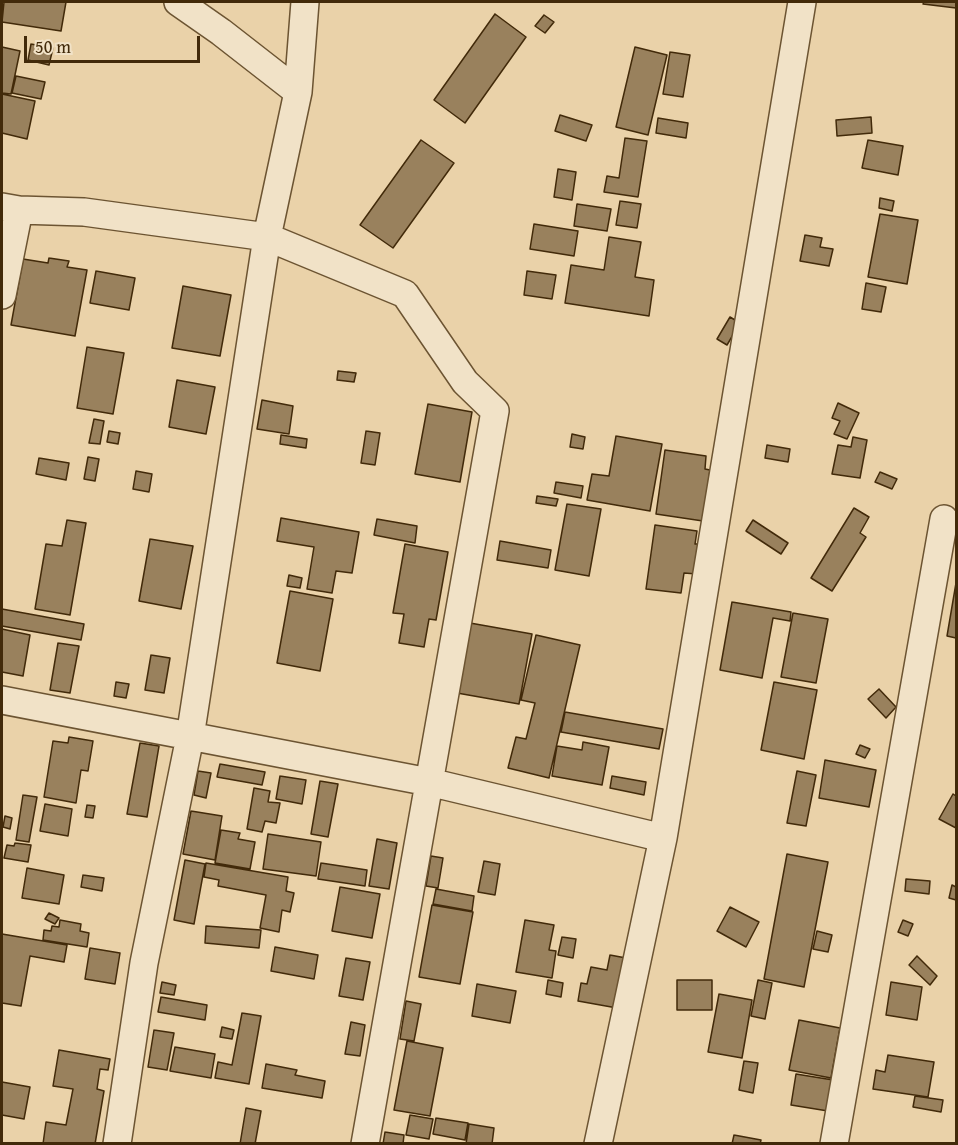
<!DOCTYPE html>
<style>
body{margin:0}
#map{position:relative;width:958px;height:1145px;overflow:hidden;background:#ead2a9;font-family:"Gentium Book Plus",serif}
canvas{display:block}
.frame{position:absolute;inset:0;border:3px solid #422a0a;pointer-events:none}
.scale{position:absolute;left:24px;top:36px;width:176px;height:27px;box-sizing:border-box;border:3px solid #422a0a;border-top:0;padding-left:8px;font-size:18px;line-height:21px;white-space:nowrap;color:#422a0a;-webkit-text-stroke:4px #f1e2c7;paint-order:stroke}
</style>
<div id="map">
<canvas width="958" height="1145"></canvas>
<div class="frame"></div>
<div class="scale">50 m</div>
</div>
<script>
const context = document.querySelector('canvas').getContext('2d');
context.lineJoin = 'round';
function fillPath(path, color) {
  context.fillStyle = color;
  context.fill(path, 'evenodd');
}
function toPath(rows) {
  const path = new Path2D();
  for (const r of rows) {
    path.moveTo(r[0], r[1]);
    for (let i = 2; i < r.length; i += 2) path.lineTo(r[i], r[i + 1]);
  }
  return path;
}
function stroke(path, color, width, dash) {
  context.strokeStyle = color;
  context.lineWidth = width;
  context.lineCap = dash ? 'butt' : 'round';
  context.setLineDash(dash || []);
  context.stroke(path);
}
const building = toPath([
 [4,2,66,2,61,31,2,22,4,2],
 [924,2,956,2,956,8,923,4,924,2],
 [495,14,526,37,465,123,434,100,495,14],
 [544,15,554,22,545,33,535,26,544,15],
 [31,44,53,48,49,65,28,60,31,44],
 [2,47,20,51,11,94,2,93,2,47],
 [635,47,667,55,648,135,616,127,635,47],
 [670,52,690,55,683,97,663,94,670,52],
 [16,76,45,82,41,99,12,93,16,76],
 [2,94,35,101,27,139,2,133,2,94],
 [560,115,592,125,586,141,555,131,560,115],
 [871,117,872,133,837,136,836,120,871,117],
 [658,118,688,123,686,138,656,133,658,118],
 [625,138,647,141,638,197,604,192,607,176,619,178,625,138],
 [421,140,454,163,393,248,360,225,421,140],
 [868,140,903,146,898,175,862,168,868,140],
 [558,169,576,172,572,200,554,197,558,169],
 [880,198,894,201,892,211,879,208,880,198],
 [620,201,641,204,637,228,616,225,620,201],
 [577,204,611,209,607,231,574,226,577,204],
 [880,214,918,220,907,284,868,277,880,214],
 [534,224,578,231,574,256,530,249,534,224],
 [805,235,822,238,820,247,833,249,829,266,800,261,805,235],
 [609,237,641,242,635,277,654,280,649,316,565,303,571,265,604,270,609,237],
 [49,258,69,261,67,267,87,270,75,336,11,325,23,259,48,263,49,258],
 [96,271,135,278,129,310,90,303,96,271],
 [527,271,556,275,552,299,524,295,527,271],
 [866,283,886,287,881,312,862,309,866,283],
 [183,286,231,295,220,356,172,348,183,286],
 [730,317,740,323,727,345,717,339,730,317],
 [87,347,124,353,113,414,77,408,87,347],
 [338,371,356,373,354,382,337,380,338,371],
 [177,380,215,387,206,434,169,427,177,380],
 [262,400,293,406,289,434,257,429,262,400],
 [838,403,859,413,847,439,834,434,840,421,832,418,838,403],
 [428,404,472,412,460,482,415,474,428,404],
 [94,419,104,421,100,444,89,443,94,419],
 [109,431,120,433,118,444,107,442,109,431],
 [366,431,380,433,375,465,361,463,366,431],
 [572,434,585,437,583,449,570,447,572,434],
 [281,435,307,439,306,448,280,444,281,435],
 [616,436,662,444,650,511,587,500,592,474,609,476,616,436],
 [853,437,867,440,860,478,832,474,838,445,851,447,853,437],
 [767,445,790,449,788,462,765,458,767,445],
 [665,450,706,456,705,469,710,470,703,521,656,514,665,450],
 [88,457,99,459,95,481,84,479,88,457],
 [39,458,69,463,66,480,36,474,39,458],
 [136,471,152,474,149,492,133,489,136,471],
 [880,472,897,479,892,489,875,482,880,472],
 [556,482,583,486,581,498,554,493,556,482],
 [537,496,558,499,556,506,536,503,537,496],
 [567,504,601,509,589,576,555,570,567,504],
 [854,508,869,517,860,533,866,537,832,591,811,578,854,508],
 [281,518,359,532,352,573,336,571,332,593,307,589,314,547,277,541,281,518],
 [377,519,417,526,415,543,374,535,377,519],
 [67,520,86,523,70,615,35,609,46,544,62,546,67,520],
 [753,520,788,543,781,554,746,531,753,520],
 [655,525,697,531,695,544,701,544,697,574,684,573,681,593,646,589,655,525],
 [150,539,193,546,181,609,139,601,150,539],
 [500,541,551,550,548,568,497,560,500,541],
 [405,544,448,552,436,620,429,619,424,647,399,643,404,614,393,613,405,544],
 [289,575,302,578,300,588,287,586,289,575],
 [956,583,956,638,947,636,956,583],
 [290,591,333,599,320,671,277,663,290,591],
 [732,602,791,612,790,621,773,618,762,678,720,670,732,602],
 [2,609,84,624,81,640,2,626,2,609],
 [793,613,828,619,816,683,781,677,793,613],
 [470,623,532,634,519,704,457,693,470,623],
 [2,629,30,635,23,676,2,672,2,629],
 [536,635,580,645,549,778,508,768,516,737,526,739,535,703,521,700,536,635],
 [58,643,79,646,70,693,50,690,58,643],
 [151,655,170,658,164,693,145,690,151,655],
 [116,682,129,684,126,698,114,696,116,682],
 [774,682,817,690,804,759,761,750,774,682],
 [879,689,896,707,886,718,868,699,879,689],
 [565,712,663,729,659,749,561,732,565,712],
 [69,737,93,741,88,771,81,770,76,803,44,797,53,741,68,743,69,737],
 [583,742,609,747,602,785,552,776,557,746,582,750,583,742],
 [140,743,159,746,147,817,127,814,140,743],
 [860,745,870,749,865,758,856,754,860,745],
 [825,760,876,770,869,807,819,798,825,760],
 [220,764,265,772,262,785,217,777,220,764],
 [198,771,211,773,206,798,194,795,198,771],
 [797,771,816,775,806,826,787,823,797,771],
 [280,776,306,780,302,804,276,799,280,776],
 [612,776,646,782,644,795,610,788,612,776],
 [320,781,338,784,328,837,311,834,320,781],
 [254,788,270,791,268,802,280,803,276,823,265,821,262,832,247,829,254,788],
 [953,794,956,796,956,828,939,819,953,794],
 [23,795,37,797,29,842,16,840,23,795],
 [45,804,72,809,68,836,40,831,45,804],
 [87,805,95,806,93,818,85,817,87,805],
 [191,811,222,816,215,860,183,854,191,811],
 [5,816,12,818,10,829,3,827,5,816],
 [221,830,240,833,238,839,255,842,250,869,215,863,221,830],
 [268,834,321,842,316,876,263,869,268,834],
 [377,839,397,843,389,889,369,886,377,839],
 [15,843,31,845,28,862,4,858,7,845,14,846,15,843],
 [787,854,828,862,804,987,764,979,787,854],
 [431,856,443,858,438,888,426,886,431,856],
 [185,860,205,864,194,924,174,920,185,860],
 [484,861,500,864,495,895,478,892,484,861],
 [206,863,288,877,286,891,294,893,290,912,282,910,279,932,260,928,266,895,218,886,219,880,204,877,206,863],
 [321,863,367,870,365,886,318,879,321,863],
 [27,868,64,875,59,904,22,898,27,868],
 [83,875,104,878,102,891,81,887,83,875],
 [906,879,930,881,929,894,905,891,906,879],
 [952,885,956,887,956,900,949,898,952,885],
 [340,887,380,894,372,938,332,931,340,887],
 [436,889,474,896,472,911,433,904,436,889],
 [432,905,473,912,460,984,419,977,432,905],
 [730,907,759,922,746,947,717,931,730,907],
 [49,913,59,918,55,924,45,919,49,913],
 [60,920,81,924,80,931,89,933,87,947,43,940,44,930,51,931,52,926,59,927,60,920],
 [525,920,554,925,549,950,556,951,552,978,516,972,525,920],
 [903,920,913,924,908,936,898,932,903,920],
 [206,926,261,930,259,948,205,943,206,926],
 [817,931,832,935,828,952,813,949,817,931],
 [2,934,67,945,64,962,30,956,21,1006,2,1003,2,934],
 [562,937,576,939,573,958,558,955,562,937],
 [275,947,318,955,314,979,271,971,275,947],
 [90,948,120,953,115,984,85,979,90,948],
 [610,955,626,958,617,1008,578,1001,581,983,587,984,591,967,607,970,610,955],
 [917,956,937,976,930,985,909,965,917,956],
 [346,958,370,962,363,1000,339,996,346,958],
 [548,980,563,983,561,997,546,994,548,980],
 [677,980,712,980,712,1010,677,1010,677,980],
 [758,980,772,983,765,1019,751,1016,758,980],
 [162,982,176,985,174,995,160,993,162,982],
 [891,982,922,987,917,1020,886,1015,891,982],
 [477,984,516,991,510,1023,472,1016,477,984],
 [719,994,752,1000,742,1058,708,1052,719,994],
 [161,997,207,1005,205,1020,158,1012,161,997],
 [406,1001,421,1004,414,1041,400,1039,406,1001],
 [242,1013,261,1016,249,1084,215,1078,218,1062,232,1065,242,1013],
 [799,1020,840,1028,831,1078,789,1070,799,1020],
 [351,1022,365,1025,360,1056,345,1054,351,1022],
 [222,1027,234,1030,232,1039,220,1037,222,1027],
 [154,1030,174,1033,167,1070,148,1067,154,1030],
 [407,1041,443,1048,430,1116,394,1110,407,1041],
 [175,1047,215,1054,211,1078,170,1071,175,1047],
 [59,1050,110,1059,108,1070,100,1069,97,1089,104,1091,95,1144,43,1144,46,1122,66,1125,73,1089,53,1086,59,1050],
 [888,1055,934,1062,928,1097,873,1089,876,1070,885,1072,888,1055],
 [744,1061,758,1063,753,1093,739,1090,744,1061],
 [266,1064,297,1070,295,1075,325,1081,322,1098,262,1088,266,1064],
 [796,1074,833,1080,828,1111,791,1105,796,1074],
 [2,1082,30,1087,24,1119,2,1115,2,1082],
 [915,1096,943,1100,941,1112,913,1107,915,1096],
 [246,1108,261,1111,255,1144,240,1144,246,1108],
 [410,1115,433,1119,429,1139,406,1135,410,1115],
 [436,1118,468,1123,465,1140,433,1134,436,1118],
 [469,1124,494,1128,492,1144,466,1144,469,1124],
 [385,1132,404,1135,403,1144,383,1144,385,1132],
 [734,1135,761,1140,760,1144,732,1144,734,1135]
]);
fillPath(building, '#99815d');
stroke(building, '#422a0a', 1.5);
const minor = toPath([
 [178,2,221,32,298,92],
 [2,207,19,210,84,212,267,237,405,294,465,382,495,411,365,1144],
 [2,295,19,210],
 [2,700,429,782,663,838],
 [117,1144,144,963,190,737,267,237,298,92,305,2],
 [598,1144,663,838,802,2],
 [834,1144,944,519]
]);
stroke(minor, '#6c5432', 30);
stroke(minor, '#f1e2c7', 27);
</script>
